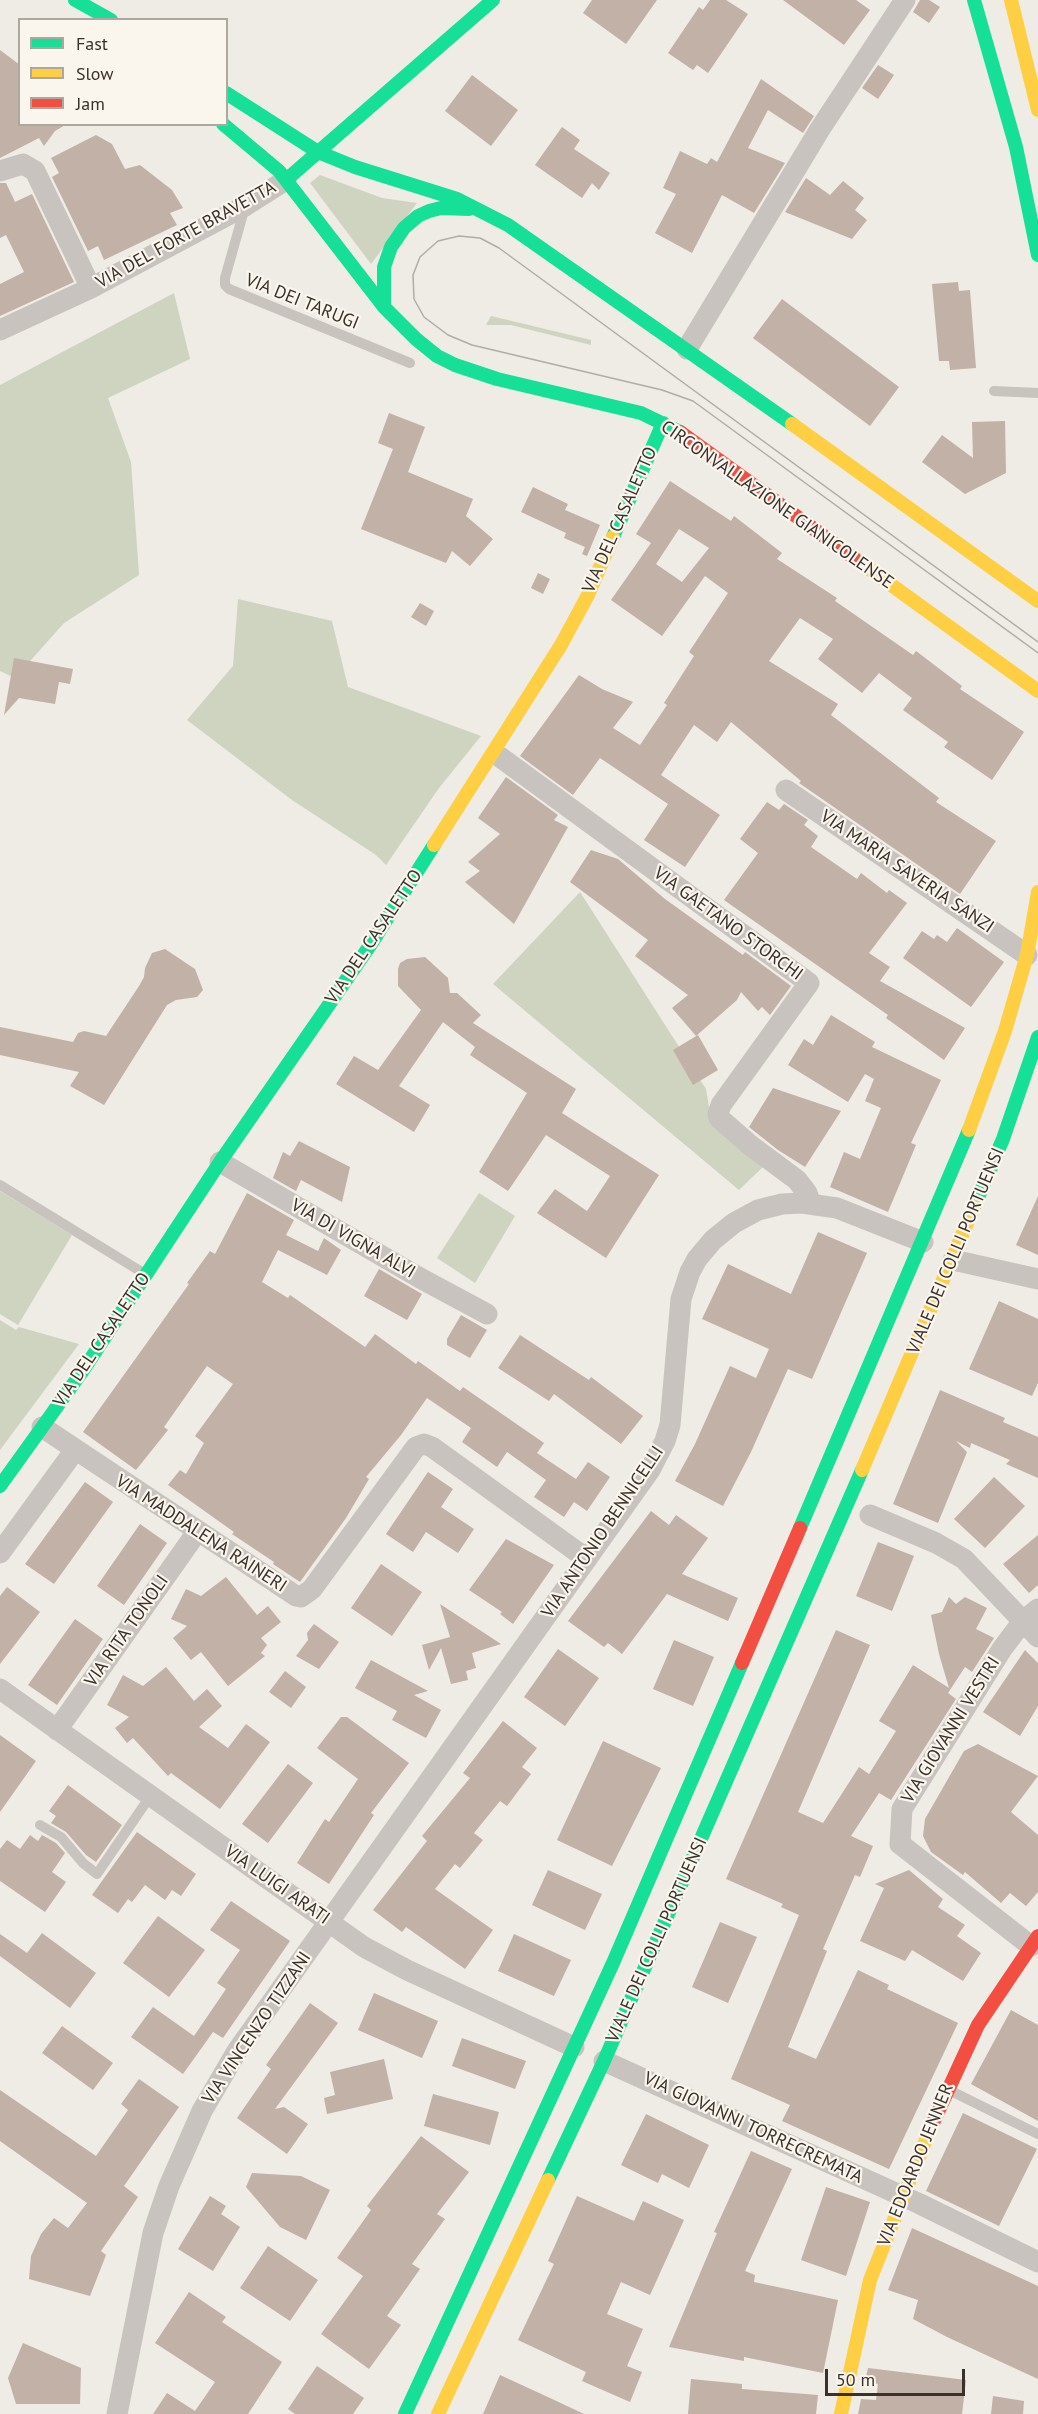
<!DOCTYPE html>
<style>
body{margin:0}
#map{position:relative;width:1038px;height:2414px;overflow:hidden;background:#efebe5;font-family:"PT Sans",sans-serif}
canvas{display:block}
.legend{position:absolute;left:18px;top:18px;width:210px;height:108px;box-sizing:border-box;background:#faf5ed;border:2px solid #ada79f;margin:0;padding:8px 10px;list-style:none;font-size:18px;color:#39312b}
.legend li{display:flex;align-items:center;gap:12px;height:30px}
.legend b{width:30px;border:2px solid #ada79f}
.scale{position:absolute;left:825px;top:2369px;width:140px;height:27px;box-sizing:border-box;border:3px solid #39312b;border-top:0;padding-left:8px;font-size:18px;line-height:21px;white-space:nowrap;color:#39312b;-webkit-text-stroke:4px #faf5ed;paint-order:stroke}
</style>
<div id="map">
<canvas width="1038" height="2414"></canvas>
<ul class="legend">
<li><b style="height:8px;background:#16e098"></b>Fast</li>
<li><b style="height:8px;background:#ffcf43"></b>Slow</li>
<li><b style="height:8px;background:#f24e42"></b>Jam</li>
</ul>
<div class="scale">50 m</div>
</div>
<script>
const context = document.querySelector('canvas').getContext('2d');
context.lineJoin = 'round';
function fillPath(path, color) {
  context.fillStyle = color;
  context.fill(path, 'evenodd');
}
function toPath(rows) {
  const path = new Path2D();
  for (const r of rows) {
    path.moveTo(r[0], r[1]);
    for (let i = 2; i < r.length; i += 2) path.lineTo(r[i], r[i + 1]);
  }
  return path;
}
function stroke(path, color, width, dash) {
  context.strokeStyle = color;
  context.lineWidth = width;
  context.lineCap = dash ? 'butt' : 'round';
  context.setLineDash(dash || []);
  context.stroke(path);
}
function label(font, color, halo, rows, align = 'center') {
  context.font = font + ' "PT Sans",sans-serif';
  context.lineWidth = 4.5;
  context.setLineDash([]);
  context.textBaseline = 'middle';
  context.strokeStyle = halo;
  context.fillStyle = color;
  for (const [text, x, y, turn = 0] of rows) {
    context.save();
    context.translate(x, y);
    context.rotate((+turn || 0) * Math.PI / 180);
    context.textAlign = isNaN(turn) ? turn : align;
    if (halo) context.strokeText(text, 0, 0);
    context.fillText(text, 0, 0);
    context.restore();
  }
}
fillPath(toPath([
 [320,175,382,198,417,203,371,264,310,183],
 [174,293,190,359,108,398,131,462,139,575,64,623,15,678,0,671,0,385],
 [491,316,591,340,591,345,511,325,486,325],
 [238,599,332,621,348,687,481,736,439,788,386,865,376,855,292,800,187,720,233,666],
 [580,892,706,1089,710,1113,765,1165,739,1190,493,984],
 [0,1191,72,1235,18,1325,0,1314],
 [479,1193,515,1216,475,1283,437,1258],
 [0,1320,16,1330,19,1327,79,1344,0,1450]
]), '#ced4c0');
fillPath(toPath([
 [592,0,657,0,626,44,583,13],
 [710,0,726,0,748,14,708,73,697,65,693,70,668,53,699,7,703,10],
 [783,0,856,0,870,10,844,45],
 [920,0,929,0,940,7,929,23,913,12],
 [0,50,20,65,20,124,67,124,55,131,44,146,39,138,0,158],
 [878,65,894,75,878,99,862,88],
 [472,75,518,110,491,146,445,111],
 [761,79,814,116,803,133,768,110,748,148,785,163,754,213,722,195,692,253,655,233,676,194,663,188,680,151,707,164,711,158,717,162],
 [562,127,580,140,574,149,610,173,599,190,592,183,582,198,535,165],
 [96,135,112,144,125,169,140,165,172,190,183,208,170,213,177,225,104,260,98,246,88,251,52,177,59,173,51,158],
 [806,178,830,195,843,181,864,198,855,210,867,220,852,239,785,212],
 [0,183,6,183,15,202,32,194,74,282,0,316,0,284,24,272,6,235,0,238],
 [958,282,959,291,970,290,976,368,950,370,949,361,939,361,932,284],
 [782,299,899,387,870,426,753,338],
 [389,413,425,427,408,472,473,499,466,516,493,539,470,566,452,551,446,563,361,529,393,449,378,443],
 [1005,421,1006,473,965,494,922,462,942,435,973,458,972,422],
 [670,481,731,521,734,516,782,553,777,559,837,598,835,601,913,655,916,651,962,686,960,689,1024,732,992,780,944,747,948,742,903,710,912,698,879,673,862,693,818,659,833,639,800,618,769,661,838,704,831,715,939,798,936,802,996,841,960,894,799,783,801,781,731,722,717,742,694,725,661,775,720,815,685,867,644,840,668,804,600,758,573,795,520,756,579,675,602,689,633,702,613,728,640,745,667,705,664,703,694,656,689,652,728,593,705,576,662,636,611,600,651,543,636,534],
 [679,529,709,548,682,582,656,564],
 [533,487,568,504,565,510,600,525,587,556,582,554,585,547,564,538,566,533,521,512],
 [538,573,550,579,543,594,531,588],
 [420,603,434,611,426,626,411,617],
 [14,658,73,669,70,684,59,682,55,704,19,698,4,715],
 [506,777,558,815,554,820,568,827,514,924,465,882,480,871,468,862,500,834,478,818],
 [767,802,779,810,784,804,808,820,804,825,818,836,811,847,857,879,861,873,887,893,889,890,907,903,869,953,890,967,880,981,965,1028,944,1060,886,1018,888,1015,724,900,758,853,740,839],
 [591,850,618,859,665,899,743,955,745,952,791,986,770,1015,762,1007,758,1011,741,992,737,1000,696,1036,672,1008,688,995,635,956,648,940,570,882],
 [957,928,1004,962,971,1007,903,958,922,931,934,939,937,935,947,942],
 [165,949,195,969,203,990,197,997,176,1000,167,1005,104,1105,70,1086,79,1072,0,1055,0,1027,73,1042,78,1033,84,1031,106,1036,139,986,144,977,145,968,152,953],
 [425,957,448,978,450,993,457,993,481,1015,473,1023,576,1089,562,1113,659,1175,606,1258,537,1213,555,1189,587,1211,610,1176,546,1135,508,1191,479,1172,527,1093,470,1055,475,1047,443,1022,399,1086,430,1105,414,1132,336,1084,354,1056,378,1070,421,1010,398,986,398,969,400,963,407,959],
 [831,1015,875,1042,872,1047,941,1080,911,1143,916,1145,888,1212,830,1187,844,1152,860,1159,881,1108,865,1101,874,1079,865,1074,848,1102,788,1065,804,1039,813,1045],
 [698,1035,718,1070,693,1085,673,1050],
 [773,1088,841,1111,805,1167,778,1150,749,1127],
 [299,1141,350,1167,342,1202,301,1180,296,1191,273,1178,283,1152,290,1156],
 [247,1193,294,1220,286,1235,318,1251,324,1238,341,1250,327,1275,278,1250,262,1282,288,1298,290,1295,365,1347,375,1334,416,1364,418,1361,460,1391,463,1387,544,1443,537,1453,576,1479,588,1462,610,1477,587,1511,574,1502,564,1517,534,1497,546,1480,507,1452,497,1467,462,1442,471,1428,427,1398,401,1435,366,1477,369,1479,346,1518,300,1582,273,1564,274,1562,232,1534,234,1532,168,1485,180,1470,186,1474,204,1443,195,1436,233,1384,207,1366,164,1427,168,1430,136,1470,83,1432,189,1284,187,1283,210,1251,215,1254],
 [1038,1196,1038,1255,1016,1245],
 [818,1232,867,1253,812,1379,788,1369,751,1452,723,1506,675,1481,695,1444,730,1366,756,1378,769,1349,702,1319,728,1264,791,1294],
 [379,1269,422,1294,407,1320,364,1296],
 [999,1301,1038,1319,1038,1383,1032,1396,969,1369],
 [461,1315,487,1330,470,1358,447,1345,447,1339],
 [520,1335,589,1380,591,1377,643,1416,621,1444,554,1394,549,1401,498,1368],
 [940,1390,1005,1418,1003,1422,1038,1437,1038,1478,1006,1464,1010,1460,971,1443,970,1448,956,1441,967,1452,938,1523,893,1504],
 [428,1472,453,1489,441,1507,474,1529,458,1553,426,1532,413,1552,386,1534],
 [994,1477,1025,1506,985,1548,954,1519],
 [85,1482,113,1502,54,1584,25,1564],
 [651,1511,669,1525,676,1515,708,1538,682,1574,738,1598,728,1621,667,1594,622,1654,608,1643,604,1647,568,1621],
 [140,1524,167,1543,124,1605,97,1586],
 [1038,1535,1038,1585,1029,1593,1003,1564],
 [506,1539,554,1565,513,1624,500,1614,502,1612,469,1590],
 [878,1542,914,1556,892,1611,856,1596],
 [381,1564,422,1592,392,1636,351,1608],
 [226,1577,257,1615,268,1606,281,1622,261,1638,267,1645,261,1653,265,1656,228,1686,201,1652,191,1660,173,1638,187,1626,171,1619,186,1589,201,1596],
 [7,1587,40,1612,0,1664,0,1596],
 [949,1597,956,1604,965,1597,987,1608,976,1629,994,1638,972,1672,965,1667,948,1693,956,1699,891,1800,879,1793,851,1836,873,1846,860,1877,855,1875,823,1949,827,1951,788,2047,816,2059,858,1970,889,1985,887,1989,958,2023,889,2169,782,2121,790,2105,731,2079,799,1915,781,1907,783,1904,726,1879,836,1630,870,1645,798,1812,823,1823,859,1767,869,1774,896,1731,879,1721,913,1665,949,1688,939,1654,931,1615,942,1612],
 [440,1604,501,1644,472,1653,476,1668,466,1671,468,1680,451,1684,441,1648,429,1670,422,1645,450,1637],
 [75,1619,103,1639,57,1705,28,1685],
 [314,1624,339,1642,319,1669,296,1656,308,1640,307,1633],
 [674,1640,714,1657,693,1706,653,1689],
 [558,1649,599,1678,565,1726,524,1697],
 [1025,1650,1038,1663,1038,1706,1020,1736,983,1712],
 [371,1660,428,1691,414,1695,441,1710,426,1738,392,1720,397,1711,355,1688],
 [166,1667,194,1701,207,1689,222,1706,199,1727,228,1748,246,1724,270,1742,220,1809,171,1773,168,1776,133,1738,127,1743,115,1728,129,1717,107,1705,123,1675,143,1686],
 [285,1671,306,1687,291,1708,269,1692],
 [341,1717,347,1717,409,1763,371,1813,374,1815,329,1884,297,1863,325,1819,329,1822,358,1779,317,1748],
 [503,1721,537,1748,522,1767,531,1774,507,1806,500,1801,474,1833,483,1840,460,1868,455,1864,435,1889,493,1930,465,1969,406,1927,402,1932,373,1910,427,1841,422,1836,470,1778,463,1773],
 [0,1735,36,1761,0,1812],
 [603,1741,661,1768,612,1866,557,1840],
 [978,1744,1038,1776,1011,1812,1038,1835,1038,1892,1026,1906,1010,1893,1001,1903,965,1872,963,1875,931,1852,923,1836,925,1819,964,1751],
 [288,1764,313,1783,268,1843,242,1824],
 [68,1785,122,1825,96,1862,86,1855,66,1832,51,1823,56,1816,49,1811],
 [137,1832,196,1874,181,1896,172,1890,165,1900,145,1885,132,1902,128,1899,118,1913,92,1895],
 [30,1835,38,1841,42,1835,56,1843,65,1853,52,1872,66,1882,45,1912,0,1881,0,1849,7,1840,20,1849],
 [548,1870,602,1894,585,1930,532,1905],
 [909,1870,943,1899,938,1907,965,1925,957,1936,981,1953,963,1981,912,1950,905,1961,860,1941,884,1888,875,1884],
 [231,1901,290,1941,223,2038,213,2032,183,2074,131,2037,153,2007,194,2036,226,1989,217,1983,240,1950,210,1930],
 [158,1916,205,1950,169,1997,123,1963],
 [720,1922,757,1937,728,2003,692,1987],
 [42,1933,96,1973,70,2008,0,1956,0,1934,27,1953],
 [514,1934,571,1960,554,1996,498,1971],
 [374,1993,438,2021,422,2058,358,2030],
 [310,2003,338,2023,275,2109,284,2107,308,2124,287,2154,237,2118,271,2069,266,2065],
 [1011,2010,1038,2025,1038,2121,971,2084],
 [62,2026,113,2063,93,2090,42,2053],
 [462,2038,526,2061,515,2089,452,2066],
 [384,2059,393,2099,327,2114,324,2098,335,2095,330,2072],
 [139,2079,179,2107,124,2186,138,2197,101,2251,106,2255,90,2296,29,2279,31,2256,41,2234,54,2218,68,2228,87,2203,0,2141,0,2090,96,2156,128,2110,121,2104],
 [433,2094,499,2112,490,2145,424,2126],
 [963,2113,1037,2149,999,2226,926,2191],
 [646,2114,709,2145,689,2188,662,2174,658,2183,621,2165],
 [421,2136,469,2172,437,2214,445,2219,412,2264,420,2269,387,2316,401,2325,369,2369,321,2334,363,2276,337,2258,371,2210,367,2206],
 [751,2151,792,2169,745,2271,755,2275,754,2282,838,2300,823,2373,744,2357,744,2361,669,2347,717,2233,714,2232],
 [252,2173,301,2176,330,2190,306,2240,280,2227,246,2187],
 [826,2187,870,2202,846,2276,801,2260],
 [210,2196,226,2206,221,2214,240,2227,213,2271,178,2249],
 [577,2196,634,2221,643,2201,684,2220,650,2295,621,2282,607,2314,643,2329,627,2366,642,2372,630,2402,582,2381,586,2372,518,2340,554,2264,548,2261],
 [912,2228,1038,2286,1038,2379,947,2337,913,2319,918,2300,888,2290],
 [268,2246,318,2280,290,2321,240,2288],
 [189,2292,226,2317,222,2322,282,2362,248,2414,153,2414,167,2393,195,2411,215,2382,155,2343],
 [23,2343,81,2368,80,2404,16,2404,8,2378],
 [317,2366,364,2398,353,2414,295,2414,288,2409],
 [868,2368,966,2380,962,2414,858,2414,861,2399,876,2400,878,2384,865,2381],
 [500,2375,550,2398,584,2414,483,2414],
 [691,2379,742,2384,742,2389,818,2395,816,2414,688,2414],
 [993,2396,1024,2401,1023,2414,991,2414]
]), '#c1b1a7');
stroke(toPath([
 [245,207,225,278,225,285,229,289,410,363],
 [994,391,1038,393],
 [0,1185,145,1274],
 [40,1825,61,1837,83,1863,97,1874,151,1795],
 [947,2089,1038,2134]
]), '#c8c3be', 10);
stroke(toPath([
 [0,171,23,164,35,171,91,288],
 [0,330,91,288,245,206,286,180],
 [687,349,820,129,905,0],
 [500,757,809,983,721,1105,718,1114,719,1118,750,1145,797,1180,807,1193,811,1204],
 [786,790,1027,955],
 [220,1162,420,1278,487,1314],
 [953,1260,1038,1279],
 [42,1427,296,1596,301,1597,312,1589,416,1447,424,1444,432,1447,587,1559],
 [870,1515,936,1543,964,1559,1038,1637],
 [0,1553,75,1450],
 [0,1689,364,1947,407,1970,574,2047],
 [57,1730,197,1532],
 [1031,1946,900,1844,902,1809,1002,1649,1023,1621,1038,1609],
 [604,2061,920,2204,1038,2262],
 [117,2414,153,2233,169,2186,202,2111,237,2051,650,1470,665,1441,670,1425,681,1299,690,1272,697,1259,713,1240,734,1223,758,1210,782,1204,802,1203,837,1208,923,1242]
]), '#c8c3be', 21);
stroke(toPath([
 [75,0,111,20],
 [974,0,1016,147,1038,255],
 [226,93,318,152,355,167,457,199,508,225,792,424],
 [223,124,279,171,384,307,416,339,437,356,455,365,497,379,641,413,680,432],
 [286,180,493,0],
 [384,307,384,267,391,247,404,228,418,216,429,211,441,208,469,209],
 [613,537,663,423],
 [974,1207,1003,1139,1038,1037],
 [0,1486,84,1369,220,1162,371,944,434,845],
 [800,1528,969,1130],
 [548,2180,604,2061,862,1470],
 [405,2414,613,1963,742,1663]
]), '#16e098', 14);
stroke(toPath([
 [1011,0,1038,110],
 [792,424,1038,601],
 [854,558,1038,691],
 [434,845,561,645,588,595,613,537],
 [969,1130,1005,1031,1027,955,1038,892],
 [862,1470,974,1207],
 [438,2414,548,2180],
 [841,2414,870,2280,931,2127]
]), '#ffcf43', 14);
stroke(toPath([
 [680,432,854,558],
 [742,1663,800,1528],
 [931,2127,978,2025,1038,1936]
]), '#f24e42', 14);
stroke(toPath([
 [1038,642,499,248,480,238,459,236,438,241,420,257,413,275,414,299,424,317,448,335,472,345,662,390,693,401,1038,653]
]), '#b0aca8', 1.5);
label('18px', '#39312b', '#faf5ed', [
 ["VIA DEL FORTE BRAVETTA",186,235,-29],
 ["VIA DEI TARUGI",302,302,22],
 ["CIRCONVALLAZIONE GIANICOLENSE",777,505,35],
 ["VIA DEL CASALETTO",620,520,-66],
 ["VIA MARIA SAVERIA SANZI",907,872,34],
 ["VIA GAETANO STORCHI",728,924,36],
 ["VIA DEL CASALETTO",374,937,-56],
 ["VIA DI VIGNA ALVI",353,1239,30],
 ["VIALE DEI COLLI PORTUENSI",956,1251,-67],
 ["VIA DEL CASALETTO",102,1340,-56],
 ["VIA ANTONIO BENNICELLI",603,1532,-56],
 ["VIA MADDALENA RAINERI",201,1534,33],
 ["VIA RITA TONOLI",127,1631,-55],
 ["VIA GIOVANNI VESTRI",951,1730,-58],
 ["VIA LUIGI ARATI",277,1885,35],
 ["VIALE DEI COLLI PORTUENSI",657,1940,-66],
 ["VIA VINCENZO TIZZANI",257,2028,-56],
 ["VIA GIOVANNI TORRECREMATA",753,2128,25],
 ["VIA EDOARDO JENNER",916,2165,-68]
]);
</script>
